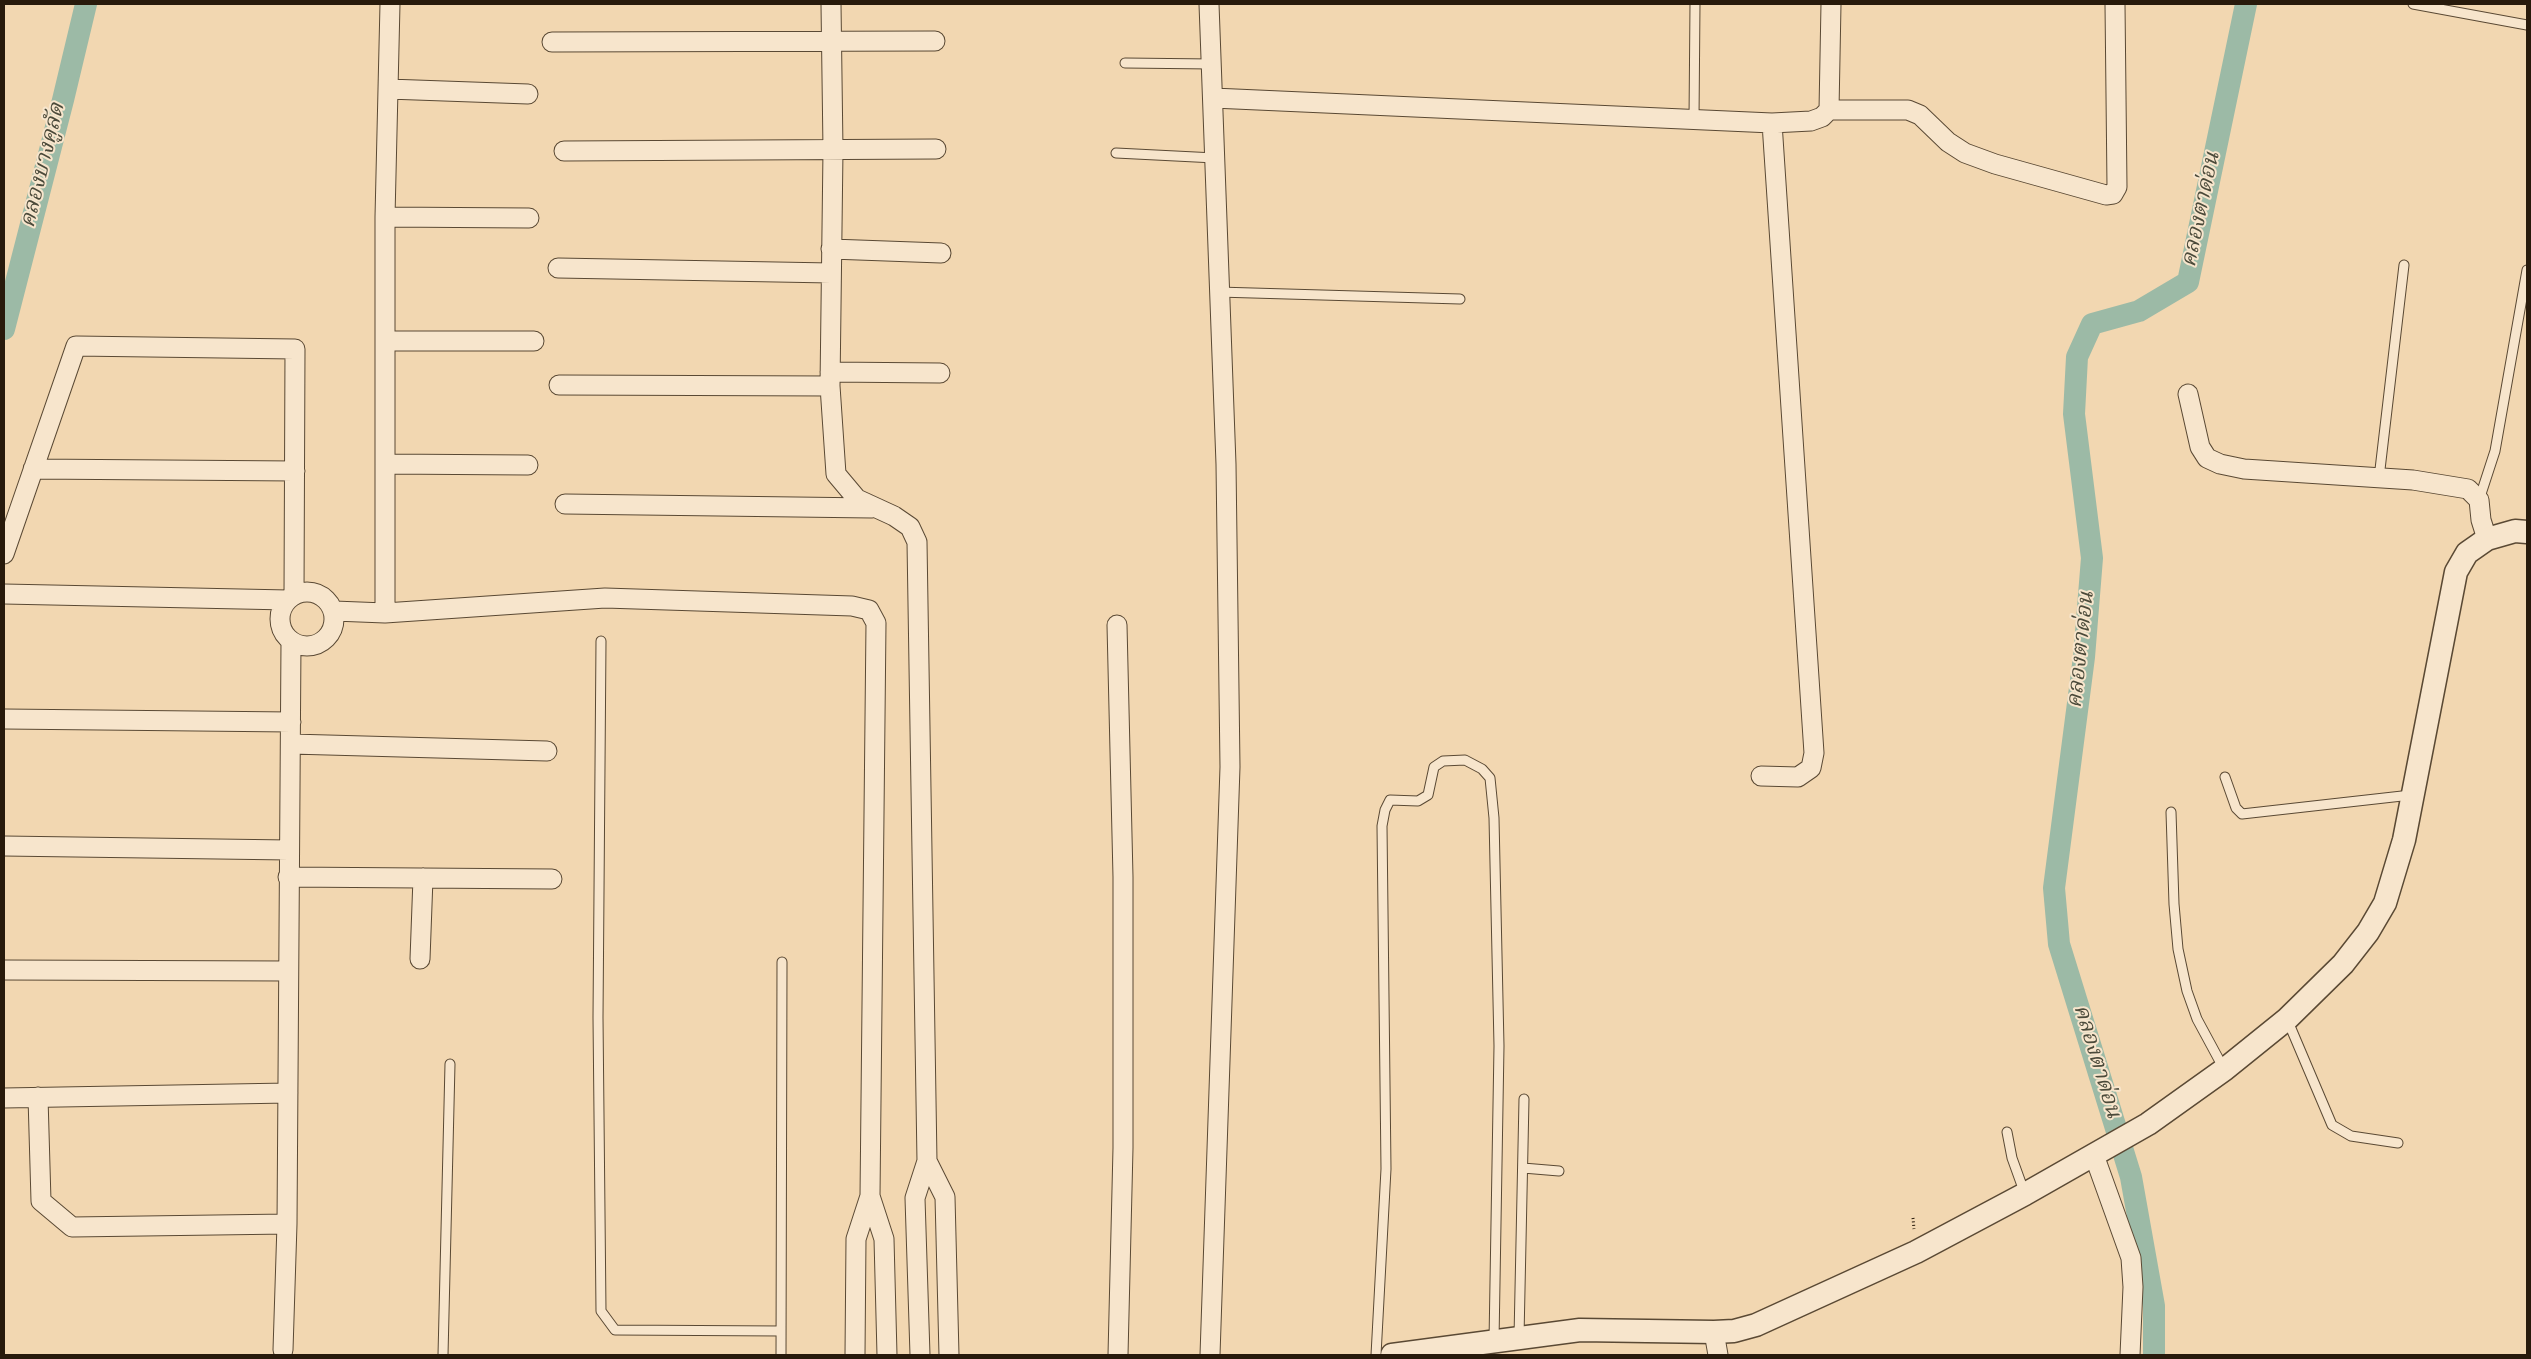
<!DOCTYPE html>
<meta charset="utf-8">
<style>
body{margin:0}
#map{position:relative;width:2531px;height:1359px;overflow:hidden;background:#f2d7b1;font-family:"Sorts Mill Goudy",serif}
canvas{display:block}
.frame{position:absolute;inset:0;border:5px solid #281a0b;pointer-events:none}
</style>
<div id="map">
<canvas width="2531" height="1359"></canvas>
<div class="frame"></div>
</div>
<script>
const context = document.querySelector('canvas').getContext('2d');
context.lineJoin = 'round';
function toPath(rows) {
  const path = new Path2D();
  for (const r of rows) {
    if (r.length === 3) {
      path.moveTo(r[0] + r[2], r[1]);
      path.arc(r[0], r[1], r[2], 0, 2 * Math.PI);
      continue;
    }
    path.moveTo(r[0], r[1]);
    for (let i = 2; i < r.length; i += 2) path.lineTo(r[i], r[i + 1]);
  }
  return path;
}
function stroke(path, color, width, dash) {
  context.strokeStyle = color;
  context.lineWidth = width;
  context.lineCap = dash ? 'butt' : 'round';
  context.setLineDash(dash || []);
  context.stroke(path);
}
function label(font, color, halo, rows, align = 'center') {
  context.font = font + ' "Sorts Mill Goudy","Noto Serif Thai",serif';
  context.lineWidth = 4;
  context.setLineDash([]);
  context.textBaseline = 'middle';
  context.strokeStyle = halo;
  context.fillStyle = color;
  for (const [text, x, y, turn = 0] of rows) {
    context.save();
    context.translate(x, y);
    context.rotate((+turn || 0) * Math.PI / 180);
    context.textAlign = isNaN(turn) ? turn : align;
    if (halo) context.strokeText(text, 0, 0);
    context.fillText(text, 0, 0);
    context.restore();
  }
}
stroke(toPath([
 [4,329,63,100,86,4],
 [2154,1355,2154,1306,2131,1177,2059,944,2054,888,2084,657,2092,558,2074,414,2077,357,2092,324,2139,311,2188,282,2246,4]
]), '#9cbaa6', 22);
const service = toPath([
 [2413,4,2527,25],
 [1125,63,1212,64],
 [1694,119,1695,4],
 [1116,153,1215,158],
 [1218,292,1460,299],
 [2379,478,2404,265],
 [2479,500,2495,451,2527,270],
 [601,641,598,1017,601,1311,615,1330,781,1331],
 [2225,777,2236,808,2242,814,2411,795],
 [2171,812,2174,904,2178,949,2187,991,2197,1019,2224,1069],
 [2287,1019,2332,1125,2351,1136,2398,1143],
 [2007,1132,2012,1158,2025,1194],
 [1523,1168,1559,1171],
 [1519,1337,1524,1099],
 [443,1355,450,1064],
 [781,1355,782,962],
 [1376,1355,1386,1169,1382,826,1385,810,1390,800,1418,801,1428,795,1434,767,1443,761,1465,760,1482,769,1490,778,1494,818,1499,1046,1494,1341]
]);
const minor = toPath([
 [831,4,833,150,830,386,836,474,857,499,894,516,910,527,917,542,927,1161],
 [1209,4,1226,464,1230,767,1210,1355],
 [552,42,935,41],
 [388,89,528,94],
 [1213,98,1772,123,1811,121,1822,117,1829,110,1908,110,1920,115,1948,142,1965,153,1995,164,2106,195,2113,194,2117,187,2115,4],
 [1829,110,1831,4],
 [564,151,936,149],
 [385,217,529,218],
 [831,249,941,253],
 [558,268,831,273],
 [386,341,534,341],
 [830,372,940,373],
 [559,385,830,386],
 [2188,394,2200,447,2207,458,2220,464,2244,469,2413,480,2468,489,2479,500,2481,520,2487,539],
 [385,464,528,465],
 [33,469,295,471],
 [565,504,872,508],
 [4,554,76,346,295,349,294,595],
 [307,619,27],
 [4,594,288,600],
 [334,611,385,613,605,598,852,606,869,610,876,623,870,1196],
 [385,613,385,217,390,4],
 [1117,625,1123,877,1123,1148,1118,1355],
 [4,719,291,722],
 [291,744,547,751],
 [1761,776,1798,777,1811,768,1814,753,1772,123],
 [4,846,289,850],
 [288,877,552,879],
 [420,959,423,878],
 [4,970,288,971],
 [38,1097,41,1201,72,1227,287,1224],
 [4,1098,288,1093],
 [2094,1155,2131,1258,2133,1287,2130,1355],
 [1714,1332,1718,1355],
 [283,1350,287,1224,291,642],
 [855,1355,856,1239,870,1196,884,1239,887,1355],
 [920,1355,915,1198,927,1161,945,1197,949,1355]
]);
const tertiary = toPath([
 [1392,1355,1580,1330,1714,1332,1734,1331,1756,1325,1916,1252,2025,1194,2148,1124,2225,1069,2287,1019,2343,964,2368,932,2385,903,2404,840,2456,572,2467,553,2487,539,2515,531,2527,532]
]);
stroke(service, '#5a4934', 11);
stroke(minor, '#5a4934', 21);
stroke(tertiary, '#5a4934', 25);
stroke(toPath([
 [1913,1218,1914,1229]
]), '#281a0b', 3, [1, 2.5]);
stroke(service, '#f7e5cc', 9);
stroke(minor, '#f7e5cc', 19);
stroke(tertiary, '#f7e5cc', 22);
label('italic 22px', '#4b4a3a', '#f7e5cc', [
 ["คลองบางคูลัด",45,166,-76],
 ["คลองตาด่อน",2203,210,-78],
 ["คลองตาด่อน",2083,650,-84],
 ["คลองตาด่อน",2095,1062,73]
]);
</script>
